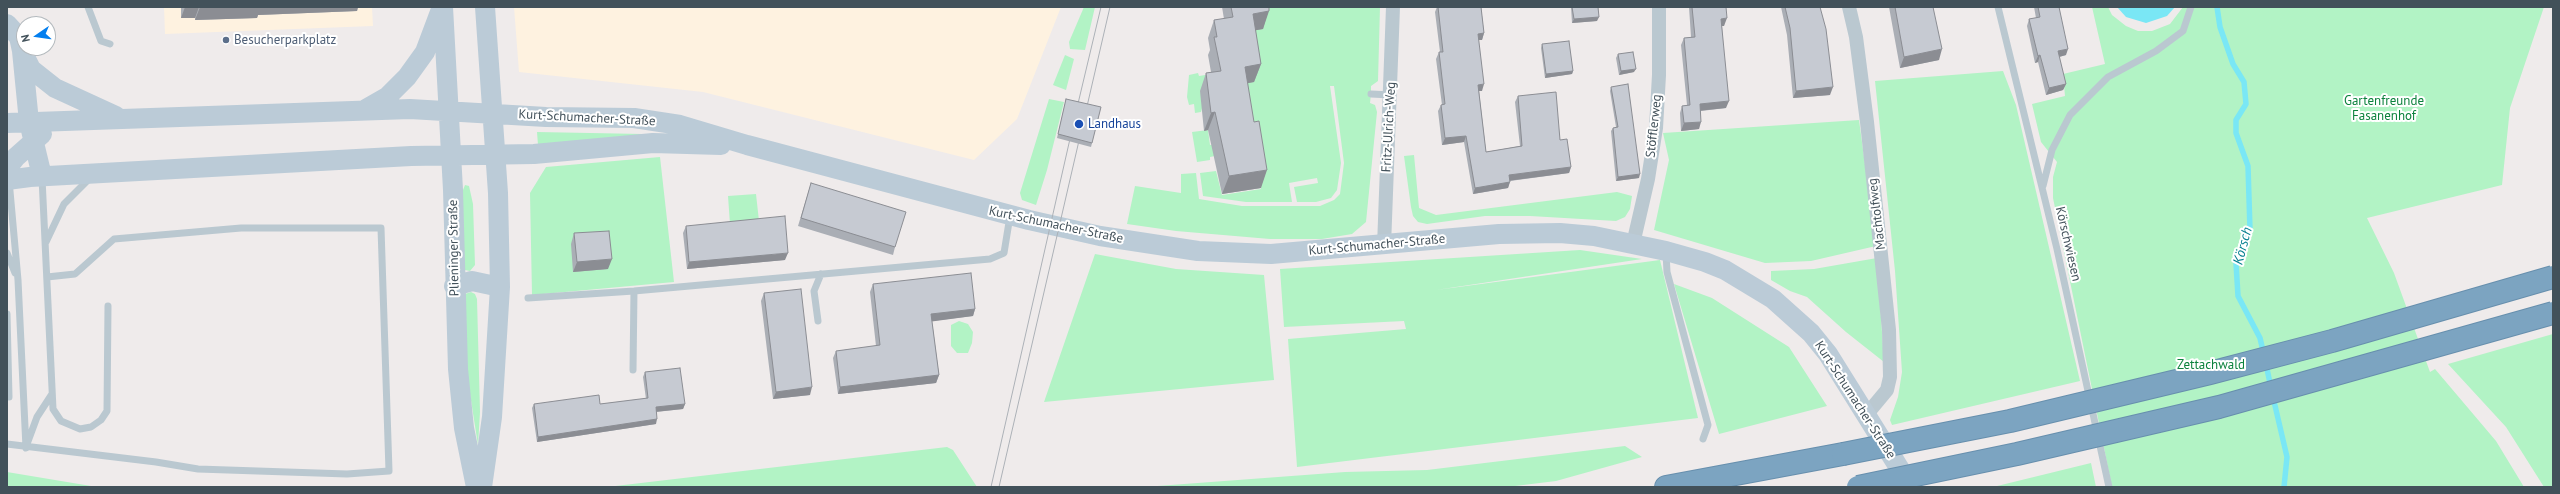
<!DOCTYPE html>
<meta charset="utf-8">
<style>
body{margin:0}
#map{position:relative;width:2560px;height:494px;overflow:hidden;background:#efebeb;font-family:"PT Sans",sans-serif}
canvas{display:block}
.frame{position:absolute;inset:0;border:8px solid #42515a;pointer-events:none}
.north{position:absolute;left:16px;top:16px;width:40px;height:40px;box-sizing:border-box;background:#fff;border:1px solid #b3b9bd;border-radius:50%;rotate:257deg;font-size:11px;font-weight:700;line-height:16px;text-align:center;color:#42515a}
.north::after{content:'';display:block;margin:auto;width:14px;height:18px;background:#047fef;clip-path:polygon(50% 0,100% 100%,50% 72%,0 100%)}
</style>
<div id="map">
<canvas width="2560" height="494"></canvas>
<div class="frame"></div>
<div class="north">N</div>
</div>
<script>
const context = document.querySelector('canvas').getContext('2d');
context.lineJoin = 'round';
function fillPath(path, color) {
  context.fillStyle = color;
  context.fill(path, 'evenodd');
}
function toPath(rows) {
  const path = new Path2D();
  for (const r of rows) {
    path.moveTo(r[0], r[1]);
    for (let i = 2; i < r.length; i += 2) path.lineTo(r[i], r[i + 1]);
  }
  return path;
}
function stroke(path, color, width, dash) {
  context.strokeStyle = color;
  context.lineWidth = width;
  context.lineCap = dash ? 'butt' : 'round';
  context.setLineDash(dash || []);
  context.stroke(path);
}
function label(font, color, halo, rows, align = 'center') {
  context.font = font + ' "PT Sans",sans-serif';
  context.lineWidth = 4;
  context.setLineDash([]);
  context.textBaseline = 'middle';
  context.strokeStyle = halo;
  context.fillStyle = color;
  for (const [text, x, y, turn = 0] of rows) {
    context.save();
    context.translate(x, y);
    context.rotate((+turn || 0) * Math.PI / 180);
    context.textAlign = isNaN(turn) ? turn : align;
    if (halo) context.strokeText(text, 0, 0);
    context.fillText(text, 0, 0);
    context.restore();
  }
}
fillPath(toPath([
 [164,7,372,7,373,26,165,34],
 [514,7,1061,7,1017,119,974,160,703,92,519,72]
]), '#fef2e0');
fillPath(toPath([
 [1084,7,1095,7,1085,50,1070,49,1069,42],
 [1259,7,1380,7,1378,81,1371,86,1371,94,1370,103,1375,105,1377,112,1366,222,1352,234,1322,239,1270,239,1176,231,1127,224,1135,186,1181,193,1181,174,1196,173,1199,199,1242,206,1320,206,1334,200,1340,194,1344,163,1334,86,1330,86,1341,163,1337,190,1331,198,1316,202,1297,202,1294,187,1318,183,1317,178,1289,183,1292,202,1246,202,1203,196,1200,173,1216,171,1222,195,1261,189,1253,139,1247,139,1246,32],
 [2092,7,2108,7,2112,15,2126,26,2138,31,2152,31,2170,24,2183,7,2544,7,2510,108,2502,185,2367,218,2394,273,2430,372,2435,369,2496,441,2524,487,2112,487,2053,198,2053,177,2057,162,2041,142,2032,104,2065,96,2063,74,2105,64],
 [1065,55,1074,59,1066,90,1053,85],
 [2003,71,2016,105,2080,381,1892,425,1890,420,1898,397,1902,372,1895,271,1875,81],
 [1198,73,1199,76,1211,74,1201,112,1195,113,1194,104,1189,105,1187,97,1189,75],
 [1049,99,1064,102,1047,170,1036,205,1022,200,1020,193],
 [1859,120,1876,246,1811,261,1765,263,1654,230,1669,160,1663,133],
 [1208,130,1210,145,1218,144,1220,155,1210,157,1210,160,1197,162,1192,132],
 [537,132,643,134,706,139,538,145],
 [1414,155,1419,208,1436,215,1617,192,1632,196,1630,209,1625,217,1616,221,1530,216,1485,216,1427,224,1418,222,1413,216,1411,207,1404,156],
 [660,157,674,282,532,295,530,193,546,167],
 [465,185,469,186,473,204,475,265,470,271,465,270,461,195],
 [756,194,759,221,730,224,728,196],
 [1580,250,1642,259,1436,290,1660,260,1698,418,1297,467,1288,339,1406,329,1404,321,1284,327,1280,269],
 [1095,254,1176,269,1264,275,1274,380,1044,402],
 [1877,258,1884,362,1846,332,1807,297,1790,291,1771,280,1771,271,1814,269],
 [1674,284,1712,298,1789,347,1827,406,1719,434],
 [471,292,475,294,477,299,480,412,478,445,467,375,465,294],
 [959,321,968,324,973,332,972,343,968,353,957,353,951,346,951,325],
 [2553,334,2553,487,2544,487,2506,427,2448,364],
 [1625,446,1642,457,1556,481,1507,487,1144,487,1345,472,1427,470],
 [947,447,953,450,977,487,607,487],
 [2091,463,2096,487,1993,487],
 [7,472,97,487,7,487]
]), '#b2f3c5');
fillPath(toPath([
 [2117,7,2175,7,2167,16,2146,23,2126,17]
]), '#7ae7f5');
stroke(toPath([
 [2217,7,2220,27,2233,64,2244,82,2246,104,2236,120,2236,133,2248,166,2250,230,2236,263,2238,296,2260,338,2264,355],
 [2266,364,2271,388],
 [2273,397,2287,457,2284,487]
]), '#7ae7f5', 5.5);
const highway = toPath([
 [1666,487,1843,454]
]);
stroke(highway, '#678fad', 24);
stroke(toPath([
 [88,7,101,41,110,44],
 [1998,7,2057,249,2109,487],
 [1371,94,1391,95],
 [42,178,53,409,61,421,80,429,91,427,101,420,107,411,108,306],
 [9,180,18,280,26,448],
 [2043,186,2052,150,2070,115,2108,77,2156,51,2183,31,2191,7],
 [46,242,64,204,90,178],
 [7,253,15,273],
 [1666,253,1667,272,1708,425,1703,439],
 [528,298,634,291,990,259,1004,253,1010,216],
 [7,314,9,397],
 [818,321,814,291,821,274],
 [633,370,634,291],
 [7,444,156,462,198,469,347,474,389,471,381,228,241,228,114,239,75,274,47,277],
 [27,444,37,417,52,394]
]), '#bac8d0', 7);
stroke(toPath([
 [1849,7,1856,37,1867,122,1889,330,1890,377,1887,390,1867,414],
 [1633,244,1648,179,1656,128,1659,75,1659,7],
 [1384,246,1393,7]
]), '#bac8d0', 14);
stroke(toPath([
 [443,7,453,190,458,369,464,428,476,487],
 [7,24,19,37,22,51,29,122,42,176],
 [23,53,31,69,55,88,116,116],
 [366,109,387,97,407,77,425,52,440,12],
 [7,123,410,109,546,117,634,118,680,125,747,145,1029,220,1100,236,1198,251,1271,254,1499,234,1560,233,1594,236,1666,251,1705,262,1725,270,1773,299,1811,333,1828,354,1911,487],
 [7,180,30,177,411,156,534,154,653,143,721,145],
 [9,180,8,167,16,157,42,134],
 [454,286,472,281,500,287],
 [482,487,492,417,500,287,498,193,485,7]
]), '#bbcbd7', 20);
stroke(highway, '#7ca4c1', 22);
stroke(toPath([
 [1076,112,1101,7],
 [1085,115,1110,7],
 [991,487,1072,130],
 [999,487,1081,132]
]), '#acb1b7', 1);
const highwayBridge = toPath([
 [1843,454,2010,421,2210,373,2332,341,2553,277],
 [1858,487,2017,454,2219,407,2553,313]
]);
stroke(highwayBridge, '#678fad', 24, []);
stroke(highwayBridge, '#7ca4c1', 22);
fillPath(toPath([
 [181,7,358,7,357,11,258,15,257,18,195,20,195,18,181,18],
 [1222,7,1269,7,1263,29,1255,30,1261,64,1254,82,1247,83,1261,188,1222,194,1208,130,1204,131,1200,91,1206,73,1211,72,1208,55,1210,50,1208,38,1214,20,1224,19],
 [1437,7,1481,7,1484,33,1482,40,1478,40,1482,91,1479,91,1486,152,1520,146,1515,102,1518,96,1560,140,1571,167,1569,173,1510,181,1508,188,1473,194,1464,142,1442,145,1438,111,1441,105,1442,105,1436,59,1439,52,1440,52,1435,12],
 [1571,7,1598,7,1597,21,1572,23],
 [1689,7,1726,7,1724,26,1722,26,1726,108,1701,111,1699,129,1681,131,1680,113,1682,106,1687,105,1681,45,1684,38,1691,37],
 [1781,7,1820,7,1830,95,1793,98,1787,35],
 [1889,7,1933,7,1939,60,1900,68],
 [2034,7,2059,7,2066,55,2059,57,2066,84,2063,90,2046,95,2038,62,2035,63,2027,26,2029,19,2036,18],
 [1542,44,1573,71,1572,74,1545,78,1541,48],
 [1618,54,1634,72,1619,75,1616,58],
 [1611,87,1639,178,1616,181,1611,131,1613,128,1616,127,1610,91],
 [1066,99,1092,143,1091,147,1057,138],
 [811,183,895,247,893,255,798,226],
 [686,226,785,260,687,269,683,233],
 [574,233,608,269,573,272,571,244],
 [873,284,975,309,973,316,932,321,939,375,936,383,838,394,833,358,836,351,876,346,870,292],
 [764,293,810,395,773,399,761,301],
 [645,372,685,404,683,409,656,412,656,424,537,442,532,408,534,404,600,404,646,399,643,377]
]), '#aaaeb5');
fillPath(toPath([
 [185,7,199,7,195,18,181,18],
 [200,7,358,7,357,11,258,15,257,18,195,20],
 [1269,11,1263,29,1246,32,1253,14],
 [1599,17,1597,21,1572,23,1574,19],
 [1727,18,1724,26,1718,26,1721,19],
 [1484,33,1482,40,1475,40,1478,34],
 [1942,49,1939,60,1900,68,1904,57],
 [2068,49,2066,55,2055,58,2058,51],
 [2040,55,2038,62,2035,63,2038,56],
 [1261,64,1254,82,1238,85,1245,67],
 [1636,69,1634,72,1619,75,1621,71],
 [1573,71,1572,74,1545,78,1546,74],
 [1484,84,1482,91,1476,91,1478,85],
 [2066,84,2063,90,2046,95,2049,88],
 [1833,87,1830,95,1793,98,1796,91],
 [1729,101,1726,108,1697,111,1700,104],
 [1215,112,1208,130,1204,131,1211,113],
 [1701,122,1699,129,1681,131,1684,123],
 [1466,136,1464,142,1442,145,1445,138],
 [1571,167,1569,173,1507,181,1509,175],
 [1267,170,1261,188,1222,194,1229,176],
 [1640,174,1639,178,1616,181,1618,177],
 [1510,182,1508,188,1473,194,1475,188],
 [788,253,785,260,687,269,689,262],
 [612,259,608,269,573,272,577,262],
 [975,309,973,316,928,322,931,314],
 [939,375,936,383,838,394,840,387],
 [812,387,810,395,773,399,776,392],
 [685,404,683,409,654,412,656,407],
 [657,419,656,424,537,442,538,437]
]), '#8b8d93');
const building = toPath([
 [1231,7,1269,7,1269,11,1253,14,1261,64,1245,67,1254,122,1259,121,1267,170,1229,176,1215,112,1211,113,1206,73,1221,71,1214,37,1217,37,1214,20,1233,17,1231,7],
 [1438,7,1481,7,1484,33,1478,34,1484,84,1478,85,1486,152,1522,146,1518,96,1556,92,1560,140,1567,139,1571,167,1509,175,1510,182,1475,188,1466,136,1445,138,1441,105,1445,104,1439,52,1443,52,1438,7],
 [1572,7,1598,7,1599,17,1574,19,1572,7],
 [1692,7,1726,7,1727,18,1721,19,1729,101,1700,104,1701,122,1684,123,1682,106,1690,105,1684,38,1695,37,1692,7],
 [1785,7,1820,7,1826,29,1833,87,1796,91,1790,28,1785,7],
 [1895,7,1933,7,1942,49,1904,57,1895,7],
 [2038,7,2059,7,2068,49,2058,51,2066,84,2049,88,2040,55,2038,56,2029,19,2040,17,2038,7],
 [1569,41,1573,71,1546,74,1542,44,1569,41],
 [1633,52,1636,69,1621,71,1618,54,1633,52],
 [1628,84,1640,174,1618,177,1613,128,1618,127,1611,87,1628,84],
 [1066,99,1101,107,1092,143,1058,134,1066,99],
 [811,183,906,212,895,247,801,218,811,183],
 [785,216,788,253,689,262,686,226,785,216],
 [609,231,612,259,577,262,574,233,609,231],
 [971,273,975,309,931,314,939,375,840,387,836,351,880,345,873,284,971,273],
 [801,289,812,387,776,392,764,293,801,289],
 [680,368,685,404,656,407,657,419,538,437,534,404,599,395,600,404,648,398,645,372,680,368]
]);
fillPath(building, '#c6cad2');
stroke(building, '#8b8d93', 1);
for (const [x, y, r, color] of [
 [226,40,4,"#5c6f8a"],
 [1079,124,5,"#1a4fb4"]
]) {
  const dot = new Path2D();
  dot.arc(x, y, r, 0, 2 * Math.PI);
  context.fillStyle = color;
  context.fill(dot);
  stroke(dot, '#fff', 1.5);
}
label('13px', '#4e5e75', '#fff', [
 ["Besucherparkplatz",234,40]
], 'left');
label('13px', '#0c823d', '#fff', [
 ["Gartenfreunde",2384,101],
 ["Fasanenhof",2384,116],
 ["Zettachwald",2211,365]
]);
label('13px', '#42515a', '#fff', [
 ["Kurt-Schumacher-Straße",587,118,3],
 ["Stöfflerweg",1654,126,-84],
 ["Fritz-Ulrich-Weg",1389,127,-87],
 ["Machtolfweg",1877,214,-97],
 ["Kurt-Schumacher-Straße",1056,225,12],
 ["Körschwiesen",2068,244,77],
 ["Kurt-Schumacher-Straße",1377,245,-5],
 ["Plieninger Straße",454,248,-91],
 ["Kurt-Schumacher-Straße",1855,400,57]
]);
label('13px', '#164399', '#fff', [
 ["Landhaus",1088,124]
], 'left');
label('italic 14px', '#037f8f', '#fff', [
 ["Körsch",2243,246,-75]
]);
</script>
